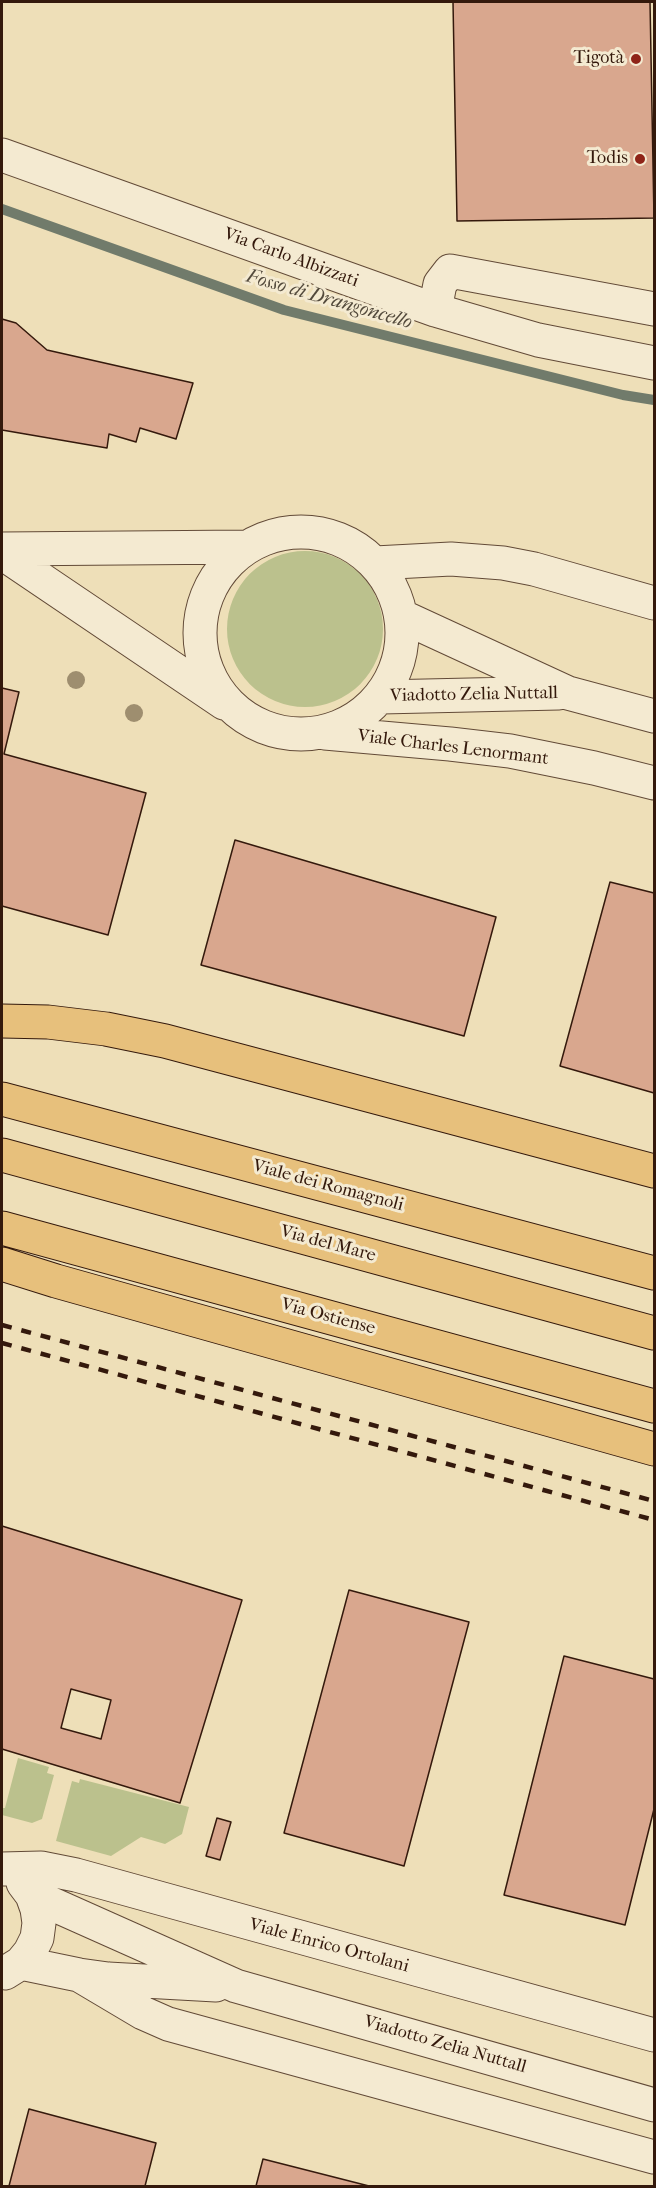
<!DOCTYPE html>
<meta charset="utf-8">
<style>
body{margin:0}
#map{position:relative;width:656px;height:2188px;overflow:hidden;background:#eedfb8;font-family:"IM FELL French Canon",serif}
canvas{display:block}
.frame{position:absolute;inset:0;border:3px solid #34190c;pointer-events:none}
</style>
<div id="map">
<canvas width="656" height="2188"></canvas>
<div class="frame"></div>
</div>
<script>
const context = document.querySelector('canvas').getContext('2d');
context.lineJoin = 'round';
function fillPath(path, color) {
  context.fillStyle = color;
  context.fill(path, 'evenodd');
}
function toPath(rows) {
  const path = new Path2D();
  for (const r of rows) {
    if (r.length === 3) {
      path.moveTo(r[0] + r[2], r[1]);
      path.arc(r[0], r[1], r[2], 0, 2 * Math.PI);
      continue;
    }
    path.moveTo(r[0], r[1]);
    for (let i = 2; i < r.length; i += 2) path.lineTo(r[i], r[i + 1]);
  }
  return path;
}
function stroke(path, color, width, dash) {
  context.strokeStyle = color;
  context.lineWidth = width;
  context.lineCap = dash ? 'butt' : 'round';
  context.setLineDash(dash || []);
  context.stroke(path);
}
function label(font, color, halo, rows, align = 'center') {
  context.font = font + ' "IM FELL French Canon",serif';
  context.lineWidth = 6;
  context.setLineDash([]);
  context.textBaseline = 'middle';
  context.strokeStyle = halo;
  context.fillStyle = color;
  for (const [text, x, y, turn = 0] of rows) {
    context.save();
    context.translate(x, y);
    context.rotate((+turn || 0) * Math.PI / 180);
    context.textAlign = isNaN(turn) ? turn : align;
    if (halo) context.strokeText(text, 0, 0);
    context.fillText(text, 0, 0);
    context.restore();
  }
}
fillPath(toPath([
 [305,629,78],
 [18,1758,49,1767,47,1773,54,1775,42,1819,32,1823,2,1815,2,1808,5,1808],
 [80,1779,189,1807,182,1834,165,1844,141,1837,111,1856,56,1841,72,1781,79,1783]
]), '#bbc18d');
stroke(toPath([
 [2,209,284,310,623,395,654,400]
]), '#717b6b', 10);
const building = toPath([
 [453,2,650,2,654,218,457,221,453,2],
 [2,319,16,323,47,350,193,383,176,439,140,428,136,442,109,434,107,448,2,430,2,319],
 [2,688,19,692,4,754,146,793,108,935,2,906,2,688],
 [235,840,496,917,464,1036,201,965,235,840],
 [610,882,654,893,654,1093,560,1066,610,882],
 [2,1526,242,1600,180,1803,2,1749,2,1526],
 [71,1689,111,1700,101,1739,61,1728,71,1689],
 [349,1590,469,1622,404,1866,284,1833,349,1590],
 [564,1656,654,1679,654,1809,625,1925,504,1895,564,1656],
 [217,1818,231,1822,220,1860,206,1856,217,1818],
 [29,2109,156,2143,145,2186,9,2186,29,2109],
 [263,2159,369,2186,256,2186,263,2159]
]);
fillPath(building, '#d9a78e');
stroke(building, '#34190c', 1.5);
const minor = toPath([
 [2,155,435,310,538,340,654,363],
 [435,310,440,284,450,271,654,309],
 [301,633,101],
 [2,549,246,547],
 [2,553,224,703],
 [375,563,451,559,503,563,534,569,654,603],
 [401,616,568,693,654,716],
 [381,697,559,693],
 [325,733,450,744,510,751,594,768,654,783],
 [2,1869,41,1868,76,1875,654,2035],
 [32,1895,236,1986,654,2105],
 [21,1963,79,1975,108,1979,216,1985],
 [5,1973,21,1963,30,1952,37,1938,39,1923,37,1909,32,1895,23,1883],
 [79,1975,143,2013,168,2024,654,2157]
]);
const major = toPath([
 [2,1021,48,1022,106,1029,165,1041,654,1171],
 [2,1099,654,1273],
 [2,1155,654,1333],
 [2,1228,654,1406],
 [2,1264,56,1281,654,1449]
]);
stroke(minor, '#624a37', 35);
stroke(major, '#34190c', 35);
stroke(minor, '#f4ead1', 33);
stroke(major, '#e7c07c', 33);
stroke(toPath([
 [2,1325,654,1501],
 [2,1343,654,1520]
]), '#34190c', 4.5, [10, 10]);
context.fillStyle = '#9e8e6f';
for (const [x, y] of [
 [76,680],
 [134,713]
]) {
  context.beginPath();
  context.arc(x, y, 9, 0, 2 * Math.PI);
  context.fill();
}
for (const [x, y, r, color] of [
 [636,59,6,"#8f2418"],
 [640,159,6,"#8f2418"]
]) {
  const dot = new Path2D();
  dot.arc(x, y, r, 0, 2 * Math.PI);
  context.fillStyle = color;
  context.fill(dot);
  stroke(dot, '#f4ead1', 2);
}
label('18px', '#34190c', '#f4ead1', [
 ["Tigotà",624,59],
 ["Todis",628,159]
], 'right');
label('18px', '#34190c', '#f4ead1', [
 ["Via Carlo Albizzati",291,258,20],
 ["Viadotto Zelia Nuttall",474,695,-1],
 ["Viale Charles Lenormant",453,748,7],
 ["Viale dei Romagnoli",328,1186,15],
 ["Via del Mare",328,1244,15],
 ["Via Ostiense",328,1317,15],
 ["Viale Enrico Ortolani",329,1946,15],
 ["Viadotto Zelia Nuttall",445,2045,16]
]);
label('italic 20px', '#534a3c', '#f4ead1', [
 ["Fosso di Drangoncello",329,300,16]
]);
</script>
